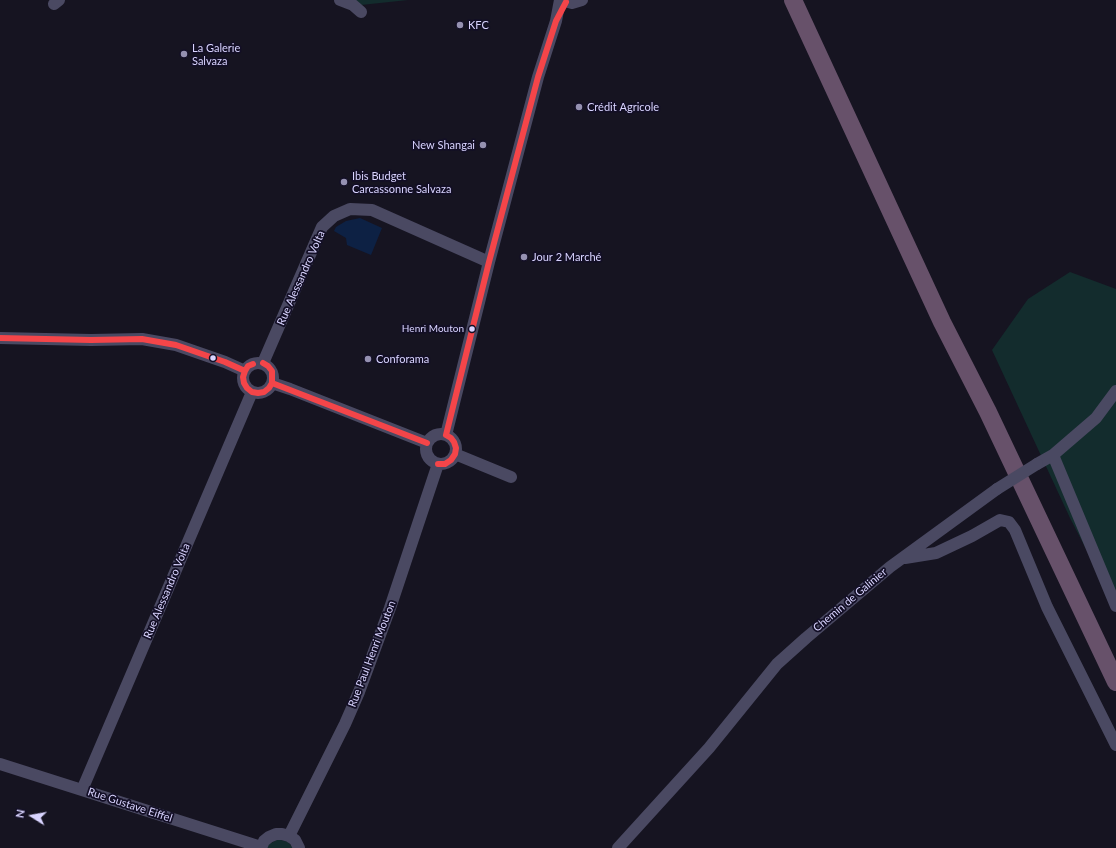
<!DOCTYPE html>
<meta charset="utf-8">
<style>
body{margin:0}
#map{position:relative;width:1116px;height:848px;overflow:hidden;background:#161421;font-family:Lato,sans-serif}
canvas{display:block}
.north{position:absolute;left:12px;top:796px;width:40px;height:40px;-webkit-text-stroke:3px #130f26;paint-order:stroke;rotate:281deg;font-size:11px;font-weight:700;line-height:16px;text-align:center;color:#d9d4ff}
.north::after{content:'';display:block;margin:auto;width:14px;height:18px;background:#d9d4ff;clip-path:polygon(50% 0,100% 100%,50% 72%,0 100%)}
</style>
<div id="map">
<canvas width="1116" height="848"></canvas>
<div class="north">N</div>
</div>
<script>
const context = document.querySelector('canvas').getContext('2d');
context.lineJoin = 'round';
function fillPath(path, color) {
  context.fillStyle = color;
  context.fill(path, 'evenodd');
}
function toPath(rows) {
  const path = new Path2D();
  for (const r of rows) {
    if (r.length === 3) {
      path.moveTo(r[0] + r[2], r[1]);
      path.arc(r[0], r[1], r[2], 0, 2 * Math.PI);
      continue;
    }
    path.moveTo(r[0], r[1]);
    for (let i = 2; i < r.length; i += 2) path.lineTo(r[i], r[i + 1]);
  }
  return path;
}
function stroke(path, color, width, dash) {
  context.strokeStyle = color;
  context.lineWidth = width;
  context.lineCap = dash ? 'butt' : 'round';
  context.setLineDash(dash || []);
  context.stroke(path);
}
function label(font, color, halo, rows, align = 'center') {
  context.font = font + ' Lato,sans-serif';
  context.lineWidth = 3.5;
  context.setLineDash([]);
  context.textBaseline = 'middle';
  context.strokeStyle = halo;
  context.fillStyle = color;
  for (const [text, x, y, turn = 0] of rows) {
    context.save();
    context.translate(x, y);
    context.rotate((+turn || 0) * Math.PI / 180);
    context.textAlign = isNaN(turn) ? turn : align;
    if (halo) context.strokeText(text, 0, 0);
    context.fillText(text, 0, 0);
    context.restore();
  }
}
fillPath(toPath([
 [356,0,408,0,361,5],
 [1070,272,1116,289,1116,607,1070,518,992,350,1028,299],
 [277,840,281,840,288,842,293,848,267,848,269,844]
]), '#132c2d');
fillPath(toPath([
 [360,218,382,228,371,255,347,245,346,238,334,231,336,227,346,221]
]), '#0d2144');
stroke(toPath([
 [340,0,353,5,361,12],
 [561,0,572,3,582,0],
 [54,4,59,0],
 [0,338,91,340,142,339,176,345,225,362,245,371],
 [258,378,15],
 [263,363,322,227,334,216,350,209,372,210,489,262],
 [272,383,290,389,427,443],
 [441,449,15],
 [446,435,489,262,538,77,556,21,560,0],
 [455,454,511,477],
 [1053,455,1116,606],
 [1037,464,1053,455,1096,418,1116,391],
 [905,558,936,553,972,536,1000,520,1009,522,1015,530,1047,607,1116,745],
 [0,764,261,847],
 [82,790,252,392],
 [289,836,345,724,359,692,390,608,438,464],
 [261,848,264,841,269,837,276,834,282,834,289,836,295,840,299,848],
 [618,848,709,748,777,664,806,638,890,567,997,489]
]), '#4a4962', 12);
stroke(toPath([
 [793,0,942,322,988,412,1116,682]
]), '#67516a', 18);
stroke(toPath([
 [997,489,1037,464]
]), '#4a4962', 12);
stroke(toPath([
 [0,338,91,340,142,339,176,345,225,362,245,371],
 [253,364,248,366,245,371,243,377,244,383,247,388,252,392,258,393,264,392,269,388,272,383,272,371,268,366,263,363],
 [272,383,427,443],
 [446,435,489,262,538,77,556,21,566,2],
 [438,464,445,464,451,460,455,454,456,448,454,442,451,438,446,435]
]), '#f44549', 6);
for (const [x, y, r, color] of [
 [460,25,4,"#9591b1"],
 [184,54,4,"#9591b1"],
 [579,107,4,"#9591b1"],
 [483,145,4,"#9591b1"],
 [344,182,4,"#9591b1"],
 [524,257,4,"#9591b1"],
 [472,329,3.5,"#d9d4ff"],
 [213,358,3.5,"#d9d4ff"],
 [368,359,4,"#9591b1"]
]) {
  const dot = new Path2D();
  dot.arc(x, y, r, 0, 2 * Math.PI);
  context.fillStyle = color;
  context.fill(dot);
  stroke(dot, '#130f26', 1.5);
}
label('10px', '#d9d4ff', '#130f26', [
 ["Henri Mouton",464,329]
], 'right');
label('11px', '#d9d4ff', '#130f26', [
 ["KFC",468,25],
 ["La Galerie",192,48],
 ["Salvaza",192,61],
 ["Crédit Agricole",587,107],
 ["New Shangai",475,145,"right"],
 ["Ibis Budget",352,176],
 ["Carcassonne Salvaza",352,189],
 ["Jour 2 Marché",532,257],
 ["Conforama",376,359]
], 'left');
label('11px', '#d9d4ff', '#130f26', [
 ["Rue Alessandro Volta",301,278,-66],
 ["Rue Alessandro Volta",167,591,-67],
 ["Chemin de Galinier",850,600,-40],
 ["Rue Paul Henri Mouton",372,654,-69],
 ["Rue Gustave Eiffel",130,805,18]
]);
</script>
